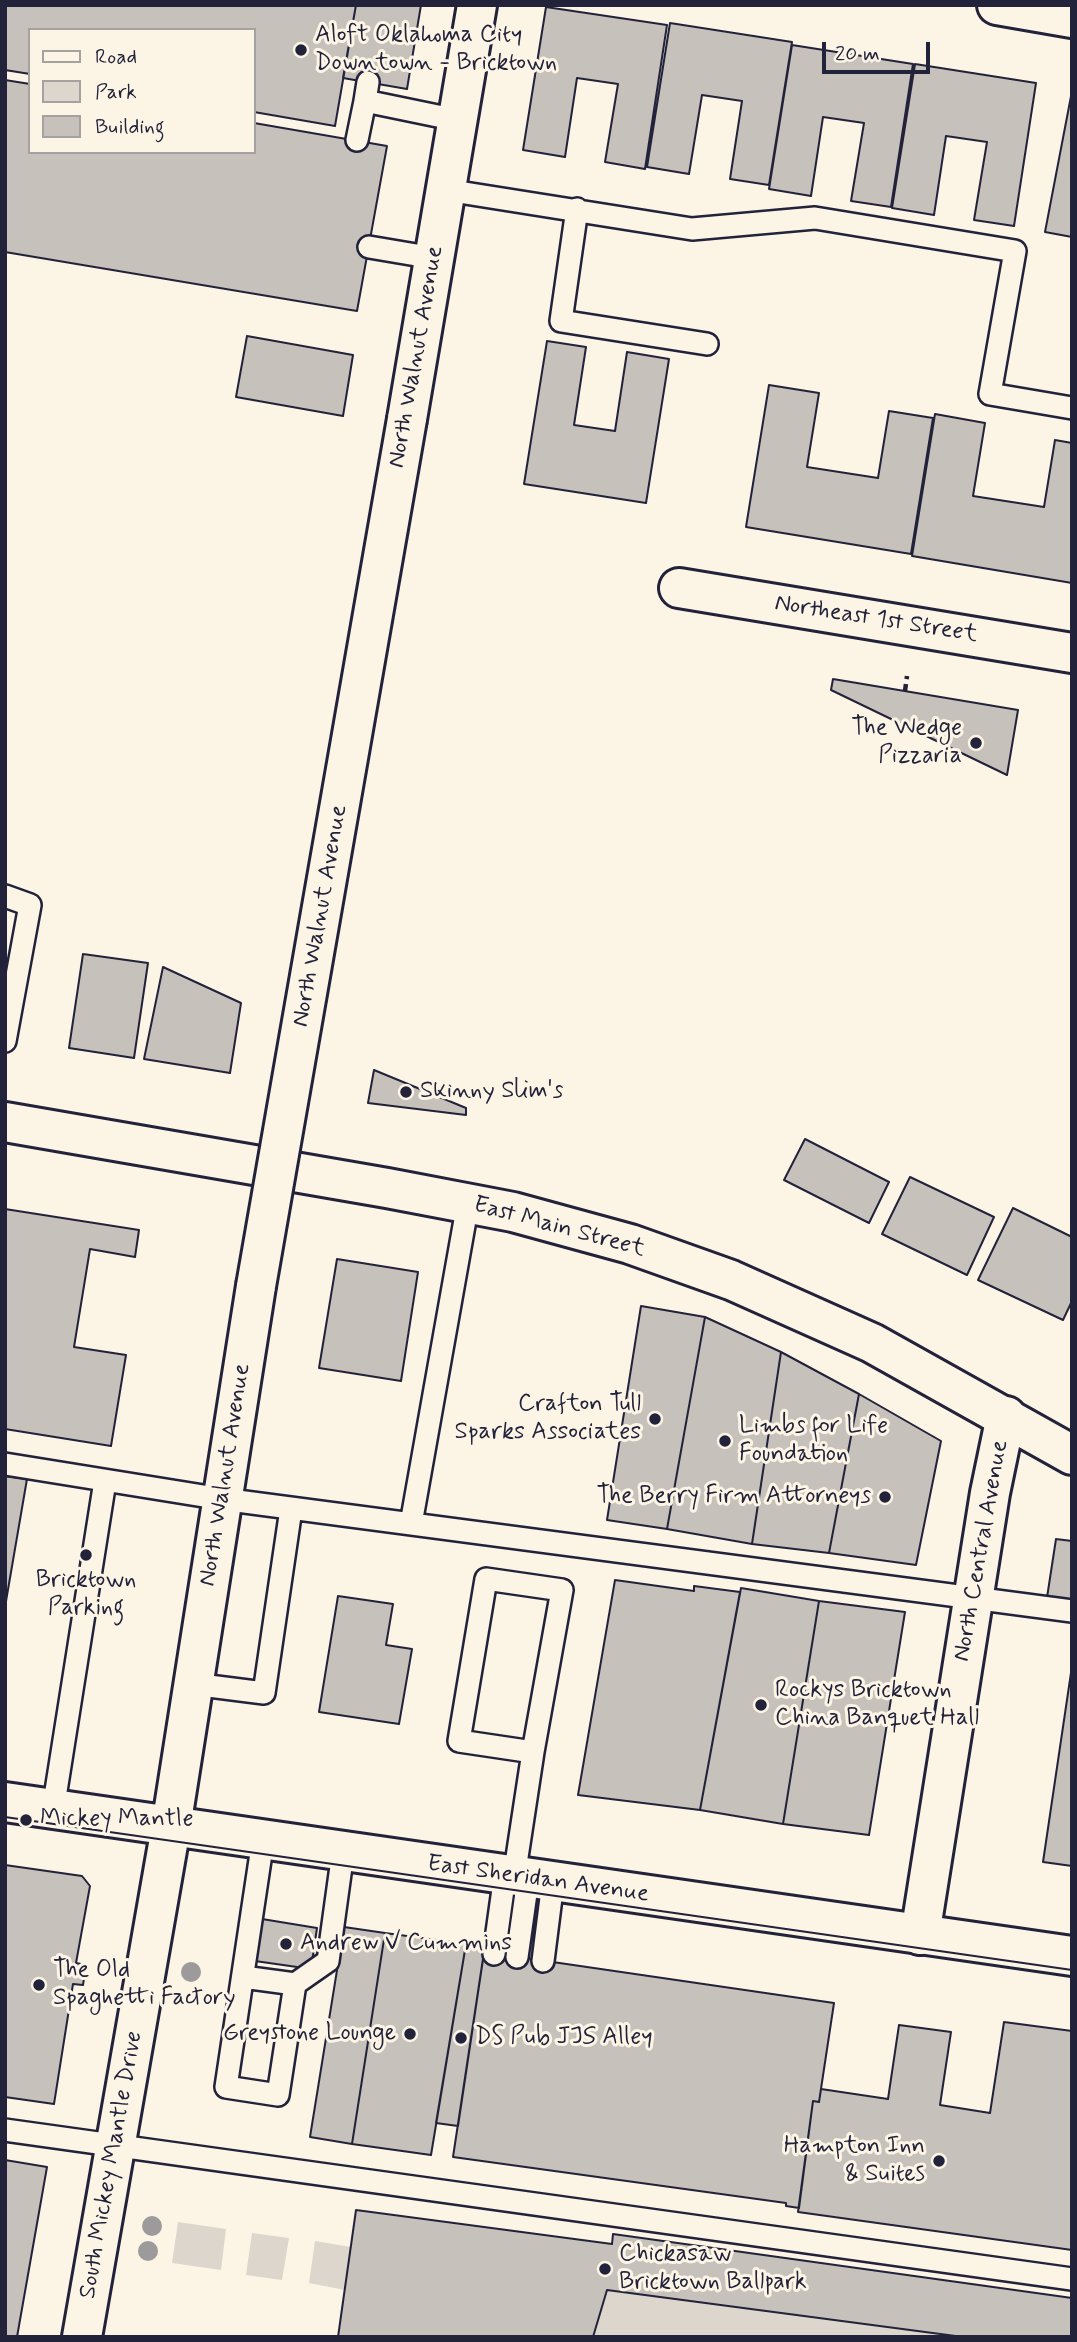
<!DOCTYPE html>
<style>
body{margin:0}
#map{position:relative;width:1077px;height:2342px;overflow:hidden;background:#fcf5e5;font-family:Mynerve,sans-serif}
canvas{display:block}
.frame{position:absolute;inset:0;border:7px solid #22223b;pointer-events:none}
.legend{position:absolute;left:28px;top:28px;width:228px;height:126px;box-sizing:border-box;background:#fcf5e5;border:2px solid #a5a1a1;margin:0;padding:9px 12px;list-style:none;font-size:21px;color:#22223b}
.legend li{display:flex;align-items:center;gap:14px;height:35px}
.legend b{width:35px;border:2px solid #a5a1a1}
.scale{position:absolute;left:822px;top:42px;width:108px;height:32px;box-sizing:border-box;border:4px solid #22223b;border-top:0;padding-left:9px;font-size:21px;line-height:24px;white-space:nowrap;color:#22223b;-webkit-text-stroke:5px #fcf5e5;paint-order:stroke}
</style>
<div id="map">
<canvas width="1077" height="2342"></canvas>
<div class="frame"></div>
<ul class="legend">
<li><b style="height:9px;background:#fcf5e5"></b>Road</li>
<li><b style="height:19px;background:#dcd6cc"></b>Park</li>
<li><b style="height:19px;background:#c6c1bb"></b>Building</li>
</ul>
<div class="scale">20 m</div>
</div>
<script>
const context = document.querySelector('canvas').getContext('2d');
context.lineJoin = 'round';
function fillPath(path, color) {
  context.fillStyle = color;
  context.fill(path, 'evenodd');
}
function toPath(rows) {
  const path = new Path2D();
  for (const r of rows) {
    path.moveTo(r[0], r[1]);
    for (let i = 2; i < r.length; i += 2) path.lineTo(r[i], r[i + 1]);
  }
  return path;
}
function stroke(path, color, width, dash) {
  context.strokeStyle = color;
  context.lineWidth = width;
  context.lineCap = dash ? 'butt' : 'round';
  context.setLineDash(dash || []);
  context.stroke(path);
}
function label(font, color, halo, rows, align = 'center') {
  context.font = font + ' Mynerve,sans-serif';
  context.lineWidth = 6;
  context.setLineDash([]);
  context.textBaseline = 'middle';
  context.strokeStyle = halo;
  context.fillStyle = color;
  for (const [text, x, y, turn = 0] of rows) {
    context.save();
    context.translate(x, y);
    context.rotate((+turn || 0) * Math.PI / 180);
    context.textAlign = isNaN(turn) ? turn : align;
    if (halo) context.strokeText(text, 0, 0);
    context.fillText(text, 0, 0);
    context.restore();
  }
}
fillPath(toPath([
 [356,2210,612,2244,1072,2337,338,2337,345,2290,309,2283,315,2241,351,2247],
 [178,2222,226,2229,221,2270,172,2263],
 [252,2233,289,2238,282,2280,246,2275]
]), '#dcd6cc');
const building = toPath([
 [5,5,356,5,335,126,254,112,254,30,30,30,30,74,5,70,5,5],
 [356,5,421,5,407,89,343,78,356,5],
 [546,7,667,25,645,169,605,162,618,84,577,78,565,157,523,150,546,7],
 [670,23,792,42,769,185,730,179,742,101,702,95,689,174,647,167,670,23],
 [792,45,913,64,891,207,851,201,864,123,823,117,811,196,769,189,792,45],
 [915,64,1036,83,1014,226,974,220,987,142,946,136,934,215,892,208,915,64],
 [5,80,30,84,30,152,254,152,254,123,387,146,357,311,5,252,5,80],
 [1072,91,1072,237,1045,232,1072,91],
 [247,336,353,355,343,416,236,397,247,336],
 [547,341,586,347,574,425,615,431,627,352,669,359,646,503,524,484,547,341],
 [769,385,819,393,807,467,878,478,889,411,933,418,911,554,746,527,769,385],
 [935,414,985,423,973,496,1044,507,1055,440,1072,443,1072,583,912,556,935,414],
 [833,679,1018,710,1007,775,831,690,833,679],
 [83,954,148,963,134,1058,69,1048,83,954],
 [163,967,241,1003,230,1073,144,1059,163,967],
 [374,1070,466,1108,466,1115,368,1103,374,1070],
 [805,1139,889,1182,869,1223,784,1180,805,1139],
 [910,1177,994,1217,967,1275,882,1234,910,1177],
 [1013,1208,1072,1237,1072,1301,1063,1320,978,1280,1013,1208],
 [5,1209,139,1230,135,1257,90,1249,74,1347,126,1355,111,1446,5,1429,5,1209],
 [337,1259,418,1272,401,1381,319,1368,337,1259],
 [641,1306,705,1317,667,1529,607,1520,641,1306],
 [705,1317,781,1352,752,1544,667,1529,705,1317],
 [781,1352,859,1394,829,1553,752,1544,781,1352],
 [859,1394,941,1441,916,1565,829,1553,859,1394],
 [5,1476,27,1479,5,1607,5,1476],
 [1056,1539,1072,1541,1072,1608,1046,1604,1056,1539],
 [615,1580,694,1591,694,1586,740,1592,700,1810,578,1795,615,1580],
 [741,1588,819,1601,783,1824,700,1810,741,1588],
 [338,1596,393,1604,386,1645,412,1649,399,1724,319,1712,338,1596],
 [819,1601,905,1612,869,1835,783,1824,819,1601],
 [1072,1666,1072,1866,1043,1862,1072,1666],
 [5,1865,82,1876,90,1886,76,1963,86,1965,83,1985,73,1984,54,2104,5,2097,5,1865],
 [262,1919,317,1928,311,1969,255,1961,262,1919],
 [344,1927,385,1933,352,2144,310,2137,344,1927],
 [385,1933,466,1944,431,2155,352,2144,385,1933],
 [466,1944,485,1946,458,2126,436,2123,466,1944],
 [484,1952,834,2003,819,2102,813,2101,799,2208,786,2206,786,2203,453,2157,484,1952],
 [1004,2022,1072,2031,1072,2250,798,2212,813,2101,819,2102,821,2089,888,2099,899,2025,951,2032,940,2105,990,2113,1004,2022],
 [5,2160,47,2167,17,2337,5,2337,5,2160],
 [356,2210,612,2244,613,2234,1072,2298,1072,2337,963,2337,607,2290,593,2337,338,2337,356,2210]
]);
fillPath(building, '#c6c1bb');
stroke(building, '#22223b', 2);
const service = toPath([
 [368,82,365,101,457,120],
 [357,140,365,101],
 [446,190,692,229,815,218,1015,251,990,394,1072,408],
 [577,209,561,321,707,344],
 [369,247,434,258],
 [5,896,30,905,5,1041],
 [5,1464,222,1499,1072,1611],
 [411,1524,468,1203],
 [193,1684,264,1693,291,1509],
 [53,1810,105,1481],
 [514,1877,533,1752,562,1590,486,1579,459,1741,533,1752],
 [494,1954,505,1875],
 [517,1957,528,1879],
 [543,1961,553,1882],
 [243,1977,295,1984,278,2095,226,2087,263,1840],
 [295,1984,328,1961,343,1852],
 [5,2130,1072,2279]
]);
const minor = toPath([
 [679,588,1072,653],
 [920,1935,990,1493,1006,1416]
]);
const tertiary = toPath([
 [997,5,1072,18],
 [407,419,477,5],
 [5,1122,387,1188,513,1212,630,1244,731,1280,872,1343,1072,1455],
 [5,1802,1072,1956],
 [82,2337,171,1827,256,1286]
]);
stroke(service, '#22223b', 26);
stroke(minor, '#22223b', 44);
stroke(tertiary, '#22223b', 44);
stroke(toPath([
 [905,691,907,676]
]), '#22223b', 4.5, [7, 5]);
stroke(service, '#fcf5e5', 21);
stroke(minor, '#fcf5e5', 38);
stroke(tertiary, '#fcf5e5', 38);
stroke(toPath([
 [5,1817,1072,1970]
]), '#22223b', 2);
const tertiaryBridge = toPath([
 [256,1286,407,419]
]);
stroke(tertiaryBridge, '#22223b', 44, []);
stroke(tertiaryBridge, '#fcf5e5', 38);
context.fillStyle = '#9d9a9b';
for (const [x, y] of [
 [191,1972],
 [152,2226],
 [148,2251]
]) {
  context.beginPath();
  context.arc(x, y, 10, 0, 2 * Math.PI);
  context.fill();
}
for (const [x, y, r, color] of [
 [301,50,7,"#22223b"],
 [976,743,7,"#22223b"],
 [406,1092,7,"#22223b"],
 [655,1419,7,"#22223b"],
 [725,1441,7,"#22223b"],
 [885,1497,7,"#22223b"],
 [86,1555,7,"#22223b"],
 [761,1705,7,"#22223b"],
 [26,1820,7,"#22223b"],
 [286,1944,7,"#22223b"],
 [39,1985,7,"#22223b"],
 [410,2034,7,"#22223b"],
 [461,2038,7,"#22223b"],
 [939,2161,7,"#22223b"],
 [605,2269,7,"#22223b"]
]) {
  const dot = new Path2D();
  dot.arc(x, y, r, 0, 2 * Math.PI);
  context.fillStyle = color;
  context.fill(dot);
  stroke(dot, '#fcf5e5', 2.5);
}
label('24px', '#22223b', '#fcf5e5', [
 ["Aloft Oklahoma City",315,36],
 ["Downtown - Bricktown",315,64],
 ["The Wedge",962,729,"right"],
 ["Pizzaria",962,757,"right"],
 ["Skinny Slim's",420,1092],
 ["Crafton Tull",641,1405,"right"],
 ["Sparks Associates",641,1433,"right"],
 ["Limbs for Life",739,1427],
 ["Foundation",739,1455],
 ["The Berry Firm Attorneys",871,1497,"right"],
 ["Bricktown",86,1581,"center"],
 ["Parking",86,1609,"center"],
 ["Rockys Bricktown",775,1691],
 ["China Banquet Hall",775,1719],
 ["Mickey Mantle",40,1820],
 ["Andrew V Cummins",300,1944],
 ["The Old",53,1971],
 ["Spaghetti Factory",53,1999],
 ["Greystone Lounge",396,2034,"right"],
 ["DS Pub JJS Alley",475,2038],
 ["Hampton Inn",925,2147,"right"],
 ["& Suites",925,2175,"right"],
 ["Chickasaw",619,2255],
 ["Bricktown Ballpark",619,2283]
], 'left');
label('24px', '#22223b', '#fcf5e5', [
 ["North Walnut Avenue",417,357,-80],
 ["Northeast 1st Street",876,620,9],
 ["North Walnut Avenue",321,916,-80],
 ["East Main Street",559,1228,15],
 ["North Walnut Avenue",226,1475,-81],
 ["North Central Avenue",982,1551,-80],
 ["East Sheridan Avenue",538,1880,8],
 ["South Mickey Mantle Drive",112,2165,-80]
]);
</script>
